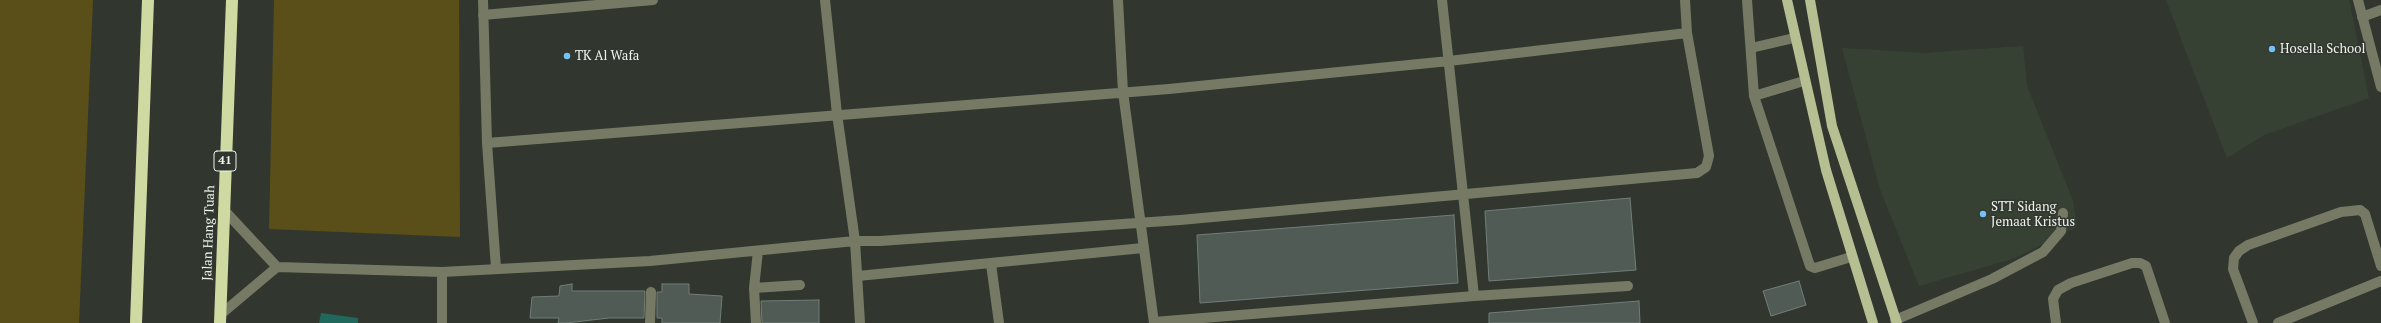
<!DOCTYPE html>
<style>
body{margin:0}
canvas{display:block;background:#31372f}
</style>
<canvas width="2381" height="323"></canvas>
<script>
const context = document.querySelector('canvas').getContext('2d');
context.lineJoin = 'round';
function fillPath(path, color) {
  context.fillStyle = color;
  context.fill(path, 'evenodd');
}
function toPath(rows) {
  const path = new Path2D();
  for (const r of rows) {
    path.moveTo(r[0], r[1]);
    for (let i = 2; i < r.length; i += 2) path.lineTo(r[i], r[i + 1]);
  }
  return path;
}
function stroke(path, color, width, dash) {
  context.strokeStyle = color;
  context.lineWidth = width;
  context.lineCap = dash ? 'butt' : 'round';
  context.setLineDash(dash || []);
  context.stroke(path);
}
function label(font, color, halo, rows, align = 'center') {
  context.font = font + ' "PT Serif",serif';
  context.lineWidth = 3;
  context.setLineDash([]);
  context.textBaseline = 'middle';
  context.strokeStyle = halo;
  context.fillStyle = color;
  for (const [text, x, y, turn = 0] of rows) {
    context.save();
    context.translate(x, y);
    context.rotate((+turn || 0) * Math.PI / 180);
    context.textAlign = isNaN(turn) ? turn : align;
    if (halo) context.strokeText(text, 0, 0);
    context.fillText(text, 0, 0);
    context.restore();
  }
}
fillPath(toPath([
 [2166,0,2349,0,2369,98,2264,135,2227,158],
 [2023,46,2027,86,2073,201,2077,227,2015,258,1919,286,1880,189,1842,48,1925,53]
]), '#374133');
fillPath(toPath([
 [0,0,93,0,79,323,0,323],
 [274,0,459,0,460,237,269,229]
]), '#5a4e19');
fillPath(toPath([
 [321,313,358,318,358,323,319,323]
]), '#1f685b');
const building = toPath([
 [1630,198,1636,270,1489,281,1485,211,1630,198],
 [1454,215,1458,283,1200,303,1197,235,1454,215],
 [1799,281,1806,305,1771,316,1763,291,1799,281],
 [572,284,572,291,645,291,644,318,609,318,566,323,558,323,559,318,530,318,532,297,559,296,560,286,572,284],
 [662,284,689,284,689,294,722,296,720,323,662,323,662,318,657,318,657,292,662,292,662,284],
 [819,300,819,323,762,323,761,301,819,300],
 [1639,301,1640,323,1489,323,1489,313,1639,301]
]);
fillPath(building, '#505b55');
stroke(building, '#717d76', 1);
stroke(toPath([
 [483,0,487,143,496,268],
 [825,0,837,114,855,241,860,323],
 [1118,0,1123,92,1154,323],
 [1442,0,1474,296],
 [1747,0,1754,96,1810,266,1815,268,1851,257],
 [2358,0,2381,87],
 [483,15,653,0],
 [2362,17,2381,10],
 [1751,48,1794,38],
 [1754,96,1804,81],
 [487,143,1169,89,1449,61,1687,33],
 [223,209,277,267],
 [991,264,999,323],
 [858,276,1143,248],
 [754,288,800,285],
 [220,315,277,267,442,272,650,261,855,241,880,241,1180,220,1697,173,1706,167,1709,156,1687,33,1685,0],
 [1895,320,1992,279,2043,252,2061,231,2063,213],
 [1154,322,1474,296,1628,286],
 [442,323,442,272],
 [650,323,651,292],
 [756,323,754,288,758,251],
 [2056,323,2053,299,2058,290,2071,283,2132,263,2140,263,2146,266,2165,323],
 [2253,323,2233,269,2234,258,2239,251,2248,245,2341,212,2360,210,2365,214,2381,266],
 [2278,323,2381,281]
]), '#767a65', 10);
stroke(toPath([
 [1787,0,1826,170,1873,323],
 [1810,0,1832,126,1897,323]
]), '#b5bf92', 10);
stroke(toPath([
 [136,323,148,0],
 [220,323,232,0]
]), '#cfdaa3', 12);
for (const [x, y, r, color] of [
 [2272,49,4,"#75c0f6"],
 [567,56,4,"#75c0f6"],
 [1983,214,4,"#75c0f6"]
]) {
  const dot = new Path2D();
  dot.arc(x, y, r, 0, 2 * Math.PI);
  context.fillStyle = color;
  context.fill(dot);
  stroke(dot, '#31372f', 1.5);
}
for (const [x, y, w] of [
 [225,161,22]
]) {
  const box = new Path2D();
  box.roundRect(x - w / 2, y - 10, w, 20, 3);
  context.fillStyle = '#31372f';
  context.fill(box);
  stroke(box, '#eff3ee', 1);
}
label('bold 12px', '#eff3ee', null, [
 ["41",225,161]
]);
label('13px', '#eff3ee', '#31372f', [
 ["Hosella School",2280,49],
 ["TK Al Wafa",575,56],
 ["STT Sidang",1991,207],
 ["Jemaat Kristus",1991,222]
], 'left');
label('13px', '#eff3ee', '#31372f', [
 ["Jalan Hang Tuah",209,233,-88]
]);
</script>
